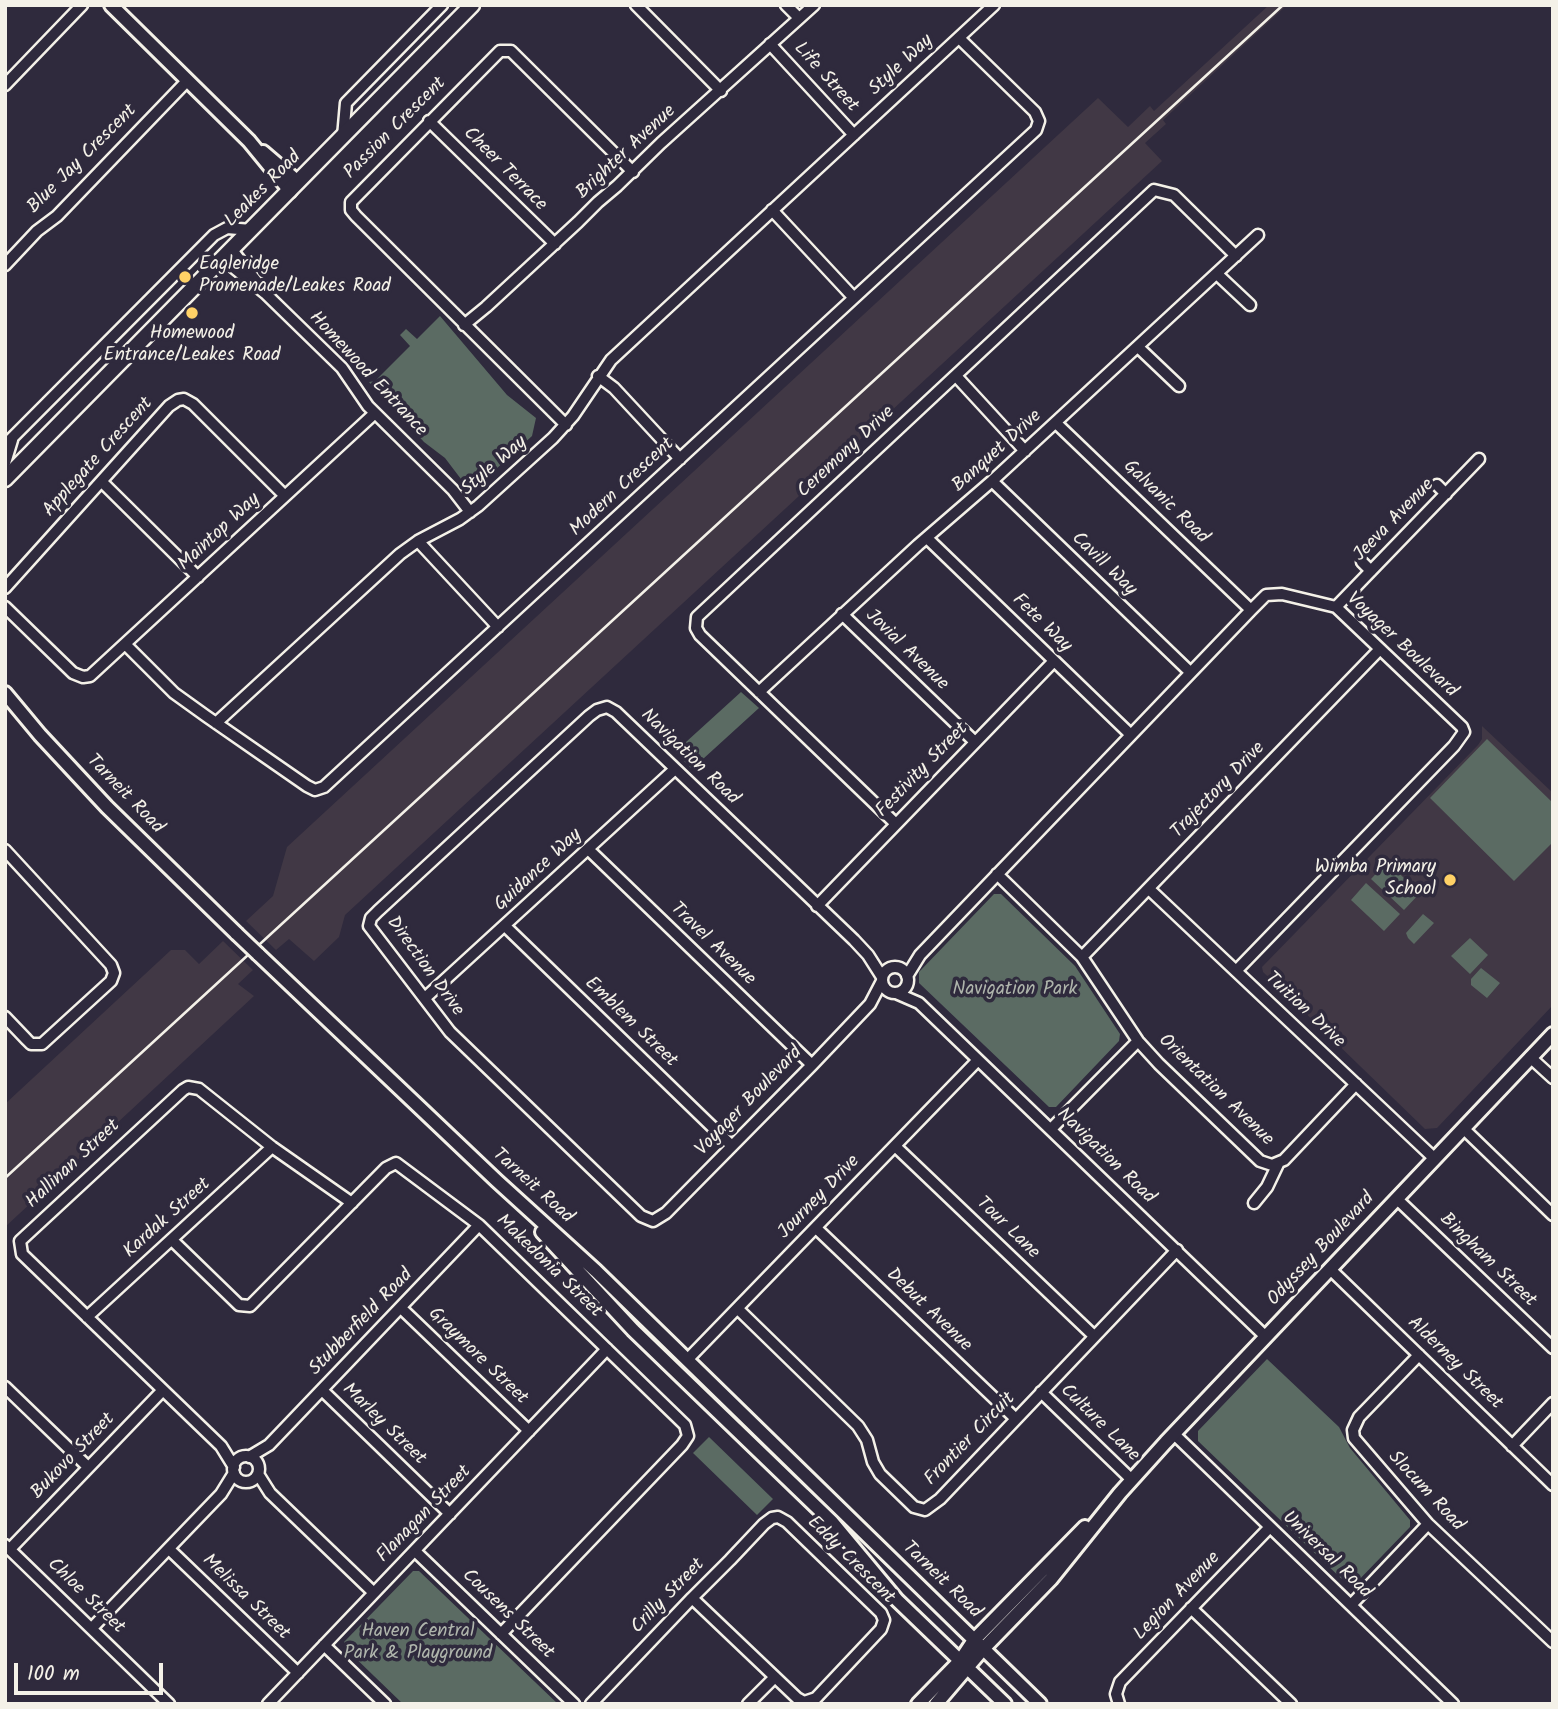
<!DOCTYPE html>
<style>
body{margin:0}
#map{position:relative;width:1558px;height:1709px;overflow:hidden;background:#2f2a3d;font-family:Kalam,sans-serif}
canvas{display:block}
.frame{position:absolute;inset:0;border:7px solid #f4f1e8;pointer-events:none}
.scale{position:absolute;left:14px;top:1663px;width:149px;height:32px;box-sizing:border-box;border:4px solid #f4f1e8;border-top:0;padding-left:9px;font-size:21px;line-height:24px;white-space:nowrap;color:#f4f1e8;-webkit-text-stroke:5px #2f2a3d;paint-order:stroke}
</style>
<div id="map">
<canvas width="1558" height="1709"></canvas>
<div class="frame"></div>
<div class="scale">100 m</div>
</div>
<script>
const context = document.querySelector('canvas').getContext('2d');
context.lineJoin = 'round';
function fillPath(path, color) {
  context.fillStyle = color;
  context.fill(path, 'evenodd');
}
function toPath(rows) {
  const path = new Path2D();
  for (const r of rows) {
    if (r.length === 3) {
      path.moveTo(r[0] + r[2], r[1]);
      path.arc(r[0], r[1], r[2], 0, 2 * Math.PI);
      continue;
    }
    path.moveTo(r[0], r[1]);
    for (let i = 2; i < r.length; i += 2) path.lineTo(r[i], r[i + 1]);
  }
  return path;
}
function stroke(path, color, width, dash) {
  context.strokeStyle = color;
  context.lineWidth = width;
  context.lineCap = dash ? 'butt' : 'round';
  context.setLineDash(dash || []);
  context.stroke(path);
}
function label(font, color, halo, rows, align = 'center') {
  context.font = font + ' Kalam,sans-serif';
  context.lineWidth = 7;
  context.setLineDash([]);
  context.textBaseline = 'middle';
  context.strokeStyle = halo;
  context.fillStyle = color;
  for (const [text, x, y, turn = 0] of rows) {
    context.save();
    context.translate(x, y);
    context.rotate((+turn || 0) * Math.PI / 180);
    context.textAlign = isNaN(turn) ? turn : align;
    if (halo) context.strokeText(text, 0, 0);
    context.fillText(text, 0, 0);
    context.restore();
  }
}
fillPath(toPath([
 [1269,5,1287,5,1163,120,1166,124,1145,143,1162,161,345,915,339,937,314,961,289,939,276,950,246,921,273,896,287,847,1098,98,1128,127,1150,106,1154,111],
 [1482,726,1553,793,1553,1005,1437,1128,1425,1129,1263,972,1262,967,1478,745,1482,739],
 [223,941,253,970,238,984,254,996,5,1227,5,1104,171,950,185,950,199,964]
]), '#413845');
fillPath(toPath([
 [440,316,507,395,536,418,532,436,482,482,464,483,445,458,424,442,369,382,375,381,410,346,400,335,406,329,417,339],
 [741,692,759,708,692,769,675,752],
 [1487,739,1553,803,1553,842,1514,881,1430,798],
 [1387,862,1420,893,1404,910,1371,879],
 [1366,883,1400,914,1384,931,1351,900],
 [994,894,1001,894,1075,966,1120,1034,1119,1041,1056,1107,1049,1107,919,983,919,972],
 [1423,914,1434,923,1414,944,1408,938,1406,933],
 [1470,938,1488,955,1470,974,1451,956],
 [1481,968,1500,983,1487,998,1471,985,1471,979],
 [1267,1359,1339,1427,1350,1448,1410,1520,1410,1527,1354,1585,1348,1585,1198,1441,1198,1431],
 [709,1437,773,1499,757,1515,693,1453],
 [413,1571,419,1571,558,1704,403,1704,345,1648,344,1642]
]), '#5b6b63');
const minor = toPath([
 [636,5,721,91],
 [786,5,799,18],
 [770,44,854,135],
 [5,85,82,5],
 [429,121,555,244],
 [343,137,346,103,442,5],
 [772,210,854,298],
 [232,250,261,287],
 [223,259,265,293,342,368,368,406,453,490,470,512],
 [5,265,37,231,57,216,187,81],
 [1217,274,1250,305],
 [464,325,486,307,578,222,598,202,617,186,661,143,814,5],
 [1138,347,1179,386],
 [598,376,614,388,680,459],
 [956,376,1025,451],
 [1056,423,1251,610],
 [566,425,356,216,351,210,351,202,500,51,511,51,515,55,633,172],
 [5,445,214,235,227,228,251,230],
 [5,463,12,440],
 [992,481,1190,672],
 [102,482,198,577],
 [1437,485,1446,494],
 [927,538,1131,735],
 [418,541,498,627],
 [1362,562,1371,571],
 [5,588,169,406,178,400,184,399,193,404,285,496],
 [5,607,73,673,83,677,90,676,375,413],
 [1336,607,1479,459],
 [842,614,975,742],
 [125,644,174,693,206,716,307,786,315,790,324,787,1036,130,1039,121,1035,112,959,38],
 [759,692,918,545,992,481,1258,235],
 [216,723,400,554,418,541,460,519,478,506,553,438,573,416,611,360,994,5],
 [896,824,700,635,696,628,697,617,1154,190,1174,195,1236,256],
 [588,849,812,1065],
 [5,850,111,965,114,973,111,981,42,1044,31,1044,27,1040,5,1017],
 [997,874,1082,957,1138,1041,1159,1064,1260,1161,1272,1165,1284,1160,1356,1084],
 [1149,889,1435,1159],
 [817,906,1054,661],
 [505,926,732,1146],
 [1082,957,1380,649],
 [895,980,13],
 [907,976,920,955,1251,610,1266,595,1282,594,1336,607,1462,727,1464,732,1454,746,1236,971],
 [882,981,870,1004,812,1065,666,1213,653,1221,641,1216,450,1032,369,926,371,918,378,911,589,716,597,710,607,707,616,712,854,940,868,955,882,977],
 [896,993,919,1003,1266,1337],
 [425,998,675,769],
 [1530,1057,1553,1078],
 [1051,1129,1138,1041],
 [1464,1129,1553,1215],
 [895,1146,1094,1336],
 [1397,1199,1553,1348],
 [1254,1203,1267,1187,1278,1164],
 [816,1228,1016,1419],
 [172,1240,239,1305,250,1306,386,1168,396,1163,479,1225,685,1425,688,1436,682,1445,501,1634],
 [1330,1269,1553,1485],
 [401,1308,529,1431],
 [738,1309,858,1426,867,1440,873,1462,880,1474,914,1507,925,1510,940,1499,1177,1250],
 [87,1317,272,1147],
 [1419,1355,1359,1417,1353,1430,1354,1438,1428,1524,1553,1642],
 [687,1360,978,1060],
 [5,1387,88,1467],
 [322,1390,450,1514],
 [1041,1392,1132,1480],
 [1174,1434,1453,1704],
 [1512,1446,1553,1403],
 [246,1469,13],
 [249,1457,269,1445,479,1225],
 [234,1467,221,1446,22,1254,20,1241,183,1090,188,1087,199,1089,272,1147,352,1203],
 [258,1474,270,1493,374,1593],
 [5,1545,169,1704],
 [10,1549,163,1390],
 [169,1549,298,1673],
 [415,1551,574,1704],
 [1351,1605,1428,1524],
 [1191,1608,1291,1704],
 [92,1628,221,1494,234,1473],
 [324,1645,385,1704],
 [268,1704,607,1349],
 [591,1704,692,1598,730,1560,764,1524,772,1518,778,1517,787,1522,881,1613,884,1620,881,1629,816,1698,804,1702,797,1698,692,1598],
 [748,1704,775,1677],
 [1119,1704,1116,1694,1120,1682,1270,1527]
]);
const tertiary = toPath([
 [111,5,249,141,290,191],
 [263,152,298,182],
 [5,693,40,735,107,807,237,934],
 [258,954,497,1181,596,1271,1040,1704],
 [542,1232,633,1330,832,1522,897,1600,1005,1704],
 [918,1704,960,1661,974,1640,1085,1527],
 [936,1704,983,1649,1051,1579,1120,1493,1166,1442,1553,1034]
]);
const secondary = toPath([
 [5,479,472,5]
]);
stroke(minor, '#f4f1e8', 15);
stroke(tertiary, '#f4f1e8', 18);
stroke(secondary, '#f4f1e8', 19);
stroke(minor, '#2f2a3d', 10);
stroke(tertiary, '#2f2a3d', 12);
stroke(secondary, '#2f2a3d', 14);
stroke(toPath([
 [5,1178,1283,5]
]), '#f4f1e8', 2.5);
const tertiaryBridge = toPath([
 [237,934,258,954]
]);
stroke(tertiaryBridge, '#f4f1e8', 18, []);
stroke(tertiaryBridge, '#2f2a3d', 12);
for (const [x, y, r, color] of [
 [185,277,7,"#ffd166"],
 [192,313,7,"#ffd166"],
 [1450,880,7,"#ffd166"]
]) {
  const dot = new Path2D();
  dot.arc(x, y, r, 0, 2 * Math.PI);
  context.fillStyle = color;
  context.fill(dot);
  stroke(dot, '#2f2a3d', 2.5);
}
label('19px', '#f4f1e8', '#2f2a3d', [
 ["Style Way",902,66,-43],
 ["Life Street",825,78,48],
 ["Passion Crescent",396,129,-45],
 ["Brighter Avenue",627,153,-43],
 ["Blue Jay Crescent",83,160,-45],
 ["Cheer Terrace",504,170,45],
 ["Leakes Road",264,190,-45],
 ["Homewood Entrance",367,375,47],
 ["Banquet Drive",998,452,-42],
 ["Ceremony Drive",847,453,-43],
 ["Applegate Crescent",99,458,-48],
 ["Style Way",495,467,-41],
 ["Modern Crescent",623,488,-43],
 ["Galvanic Road",1165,503,44],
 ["Jeeva Avenue",1395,521,-46],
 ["Maintop Way",220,533,-43],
 ["Cavill Way",1103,565,44],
 ["Fete Way",1041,624,44],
 ["Voyager Boulevard",1401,646,43],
 ["Jovial Avenue",906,651,44],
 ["Navigation Road",689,758,44],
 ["Festivity Street",923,771,-46],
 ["Trajectory Drive",1219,791,-46],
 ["Tarneit Road",124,795,46],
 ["Guidance Way",539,871,-43],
 ["Travel Avenue",712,945,44],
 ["Direction Drive",424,967,54],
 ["Tuition Drive",1304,1011,43],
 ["Emblem Street",630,1023,44],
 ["Orientation Avenue",1215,1091,44],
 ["Voyager Boulevard",750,1102,-46],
 ["Navigation Road",1105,1157,44],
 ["Hallinan Street",74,1165,-43],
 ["Tarneit Road",532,1187,42],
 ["Journey Drive",820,1198,-46],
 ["Kardak Street",168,1219,-42],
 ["Tour Lane",1007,1229,44],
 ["Odyssey Boulevard",1322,1250,-47],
 ["Bingham Street",1487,1261,44],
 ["Makedonia Street",548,1267,44],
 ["Debut Avenue",928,1311,44],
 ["Stubberfield Road",362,1323,-46],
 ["Graymore Street",477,1357,44],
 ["Alderney Street",1454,1364,44],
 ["Culture Lane",1099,1424,44],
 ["Marley Street",383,1425,44],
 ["Frontier Circuit",971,1440,-46],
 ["Bukovo Street",74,1457,-46],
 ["Slocum Road",1425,1492,47],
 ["Flanagan Street",425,1515,-46],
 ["Universal Road",1326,1556,44],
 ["Eddy Crescent",850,1561,45],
 ["Tarneit Road",941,1581,44],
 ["Chloe Street",85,1597,44],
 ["Crilly Street",669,1597,-46],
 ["Legion Avenue",1178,1597,-46],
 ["Melissa Street",245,1598,44],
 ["Cousens Street",507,1615,44]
]);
label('19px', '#f4f1e8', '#2f2a3d', [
 ["Eagleridge",199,266],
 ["Promenade/Leakes Road",199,288],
 ["Homewood",192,335,"center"],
 ["Entrance/Leakes Road",192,357,"center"],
 ["Wimba Primary",1436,869,"right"],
 ["School",1436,891,"right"]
], 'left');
label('19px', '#afb5ac', '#2f2a3d', [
 ["Navigation Park",1015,991],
 ["Haven Central",418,1633],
 ["Park & Playground",418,1655]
]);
</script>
